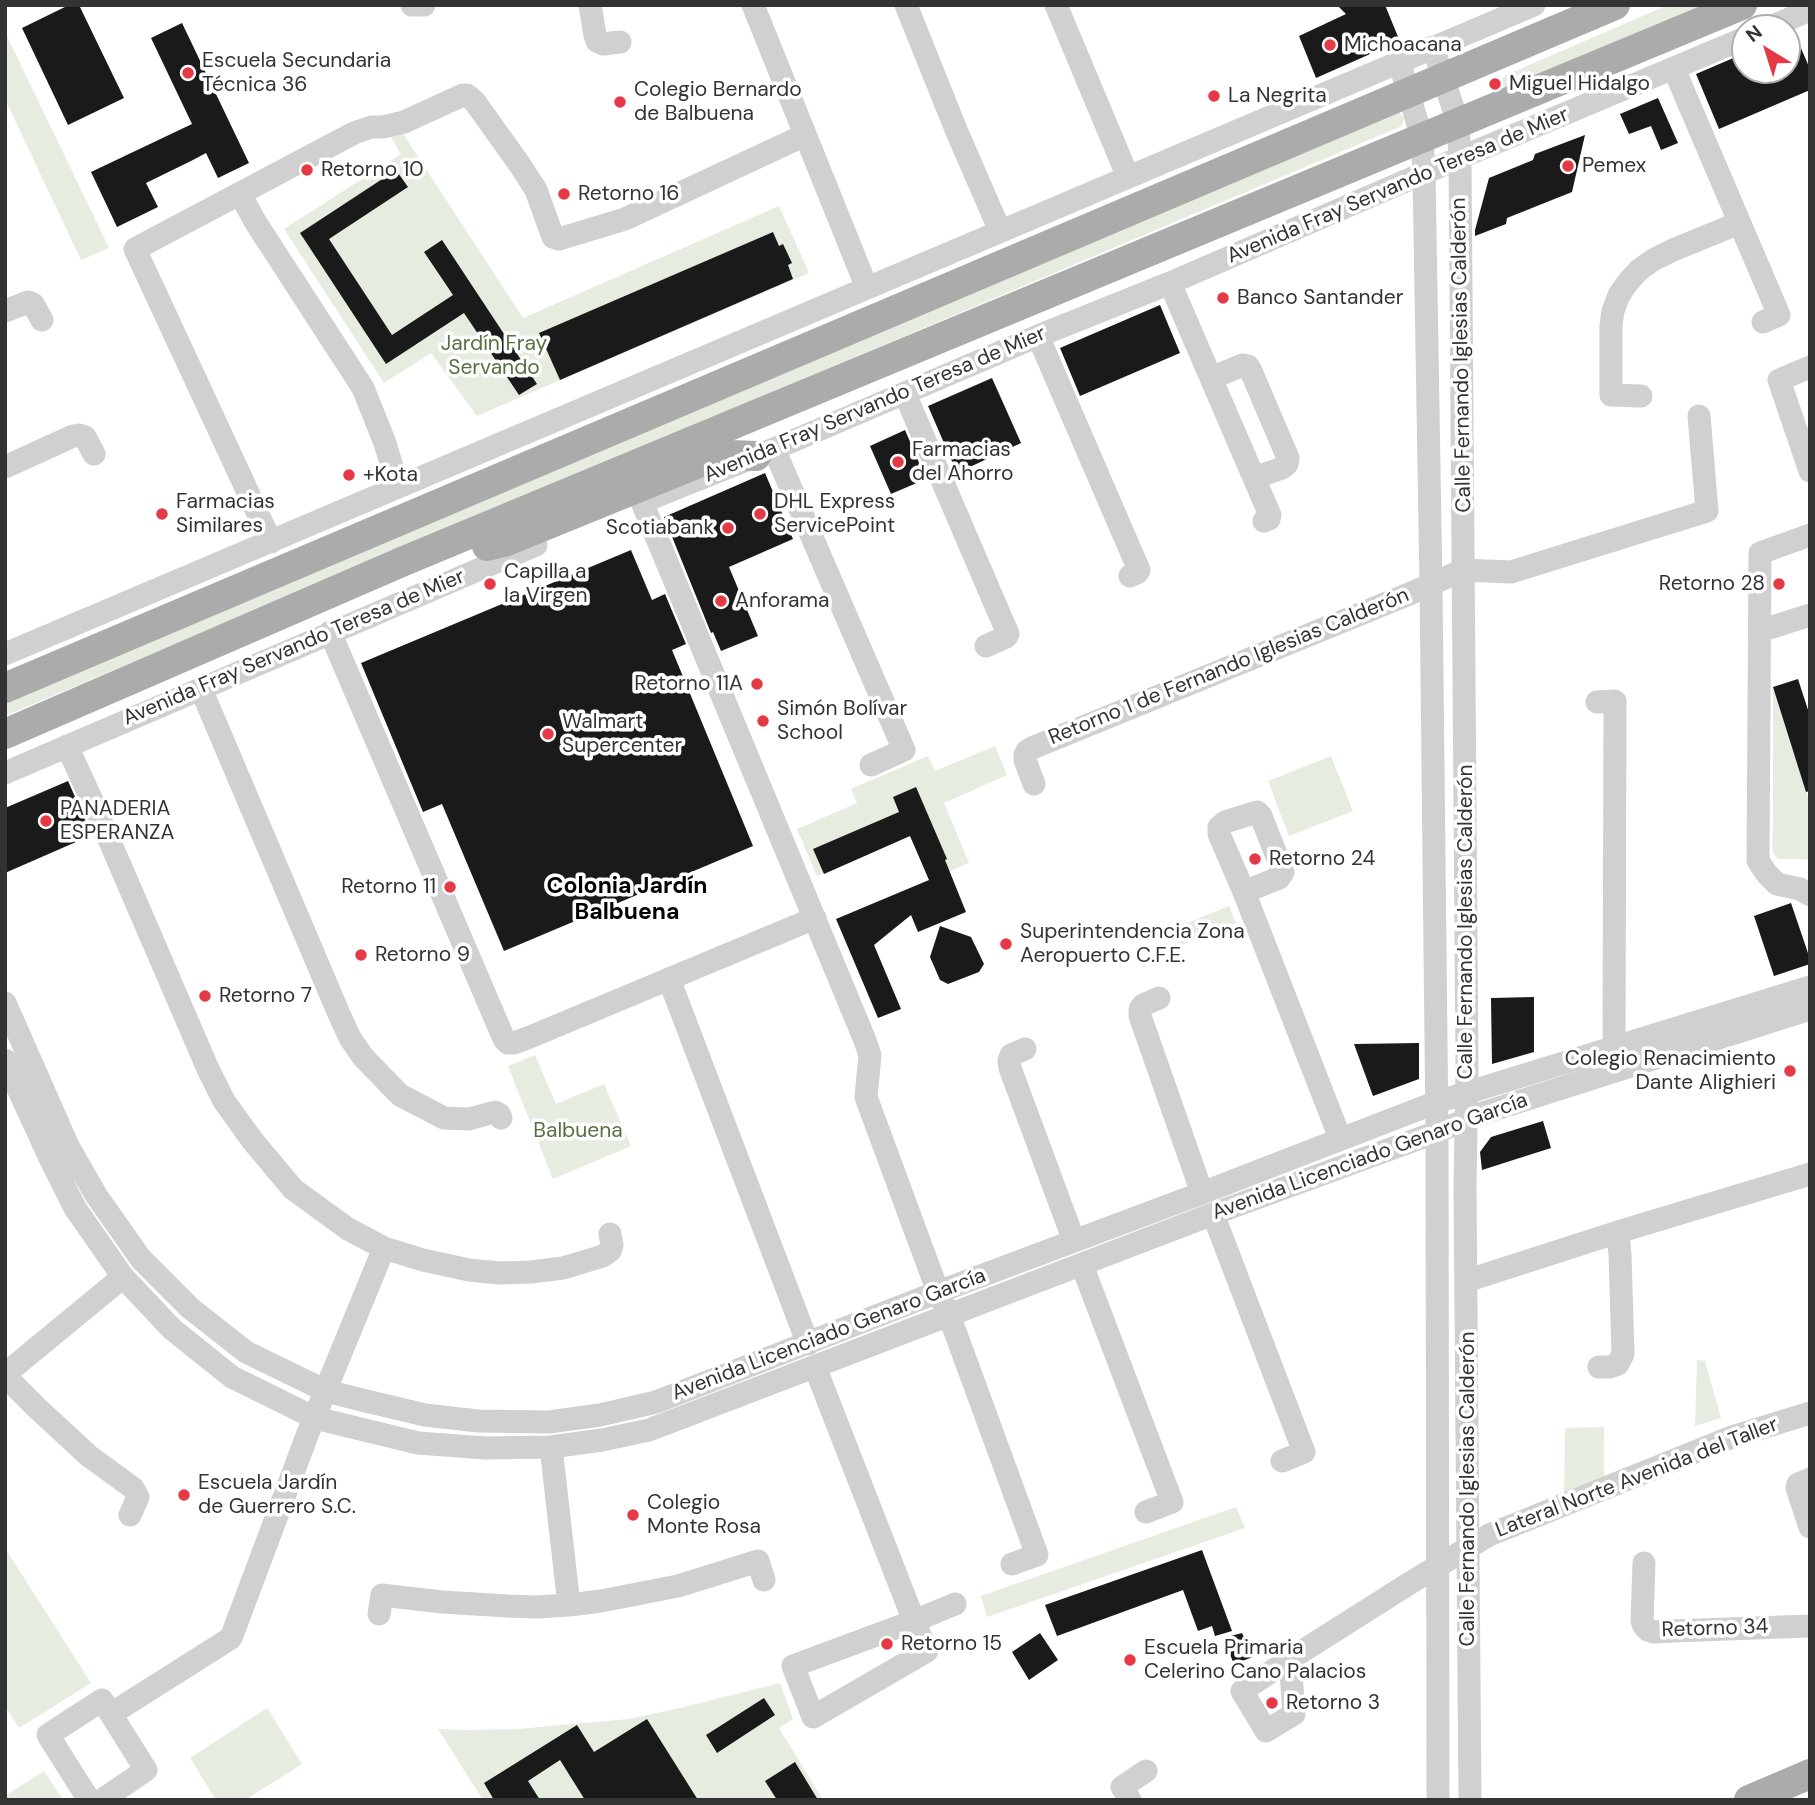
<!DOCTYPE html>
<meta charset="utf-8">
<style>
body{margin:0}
#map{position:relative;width:1815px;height:1805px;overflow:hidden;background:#fff;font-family:"DM Sans",sans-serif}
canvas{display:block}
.frame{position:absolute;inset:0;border:7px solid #333;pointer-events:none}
.north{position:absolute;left:1731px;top:14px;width:70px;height:70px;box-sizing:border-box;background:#fff;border:2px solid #adadad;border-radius:50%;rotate:322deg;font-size:19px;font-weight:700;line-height:28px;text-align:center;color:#333}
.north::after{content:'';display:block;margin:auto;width:24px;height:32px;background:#e63946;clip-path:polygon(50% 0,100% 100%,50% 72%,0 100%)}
</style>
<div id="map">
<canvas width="1815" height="1805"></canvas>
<div class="frame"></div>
<div class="north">N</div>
</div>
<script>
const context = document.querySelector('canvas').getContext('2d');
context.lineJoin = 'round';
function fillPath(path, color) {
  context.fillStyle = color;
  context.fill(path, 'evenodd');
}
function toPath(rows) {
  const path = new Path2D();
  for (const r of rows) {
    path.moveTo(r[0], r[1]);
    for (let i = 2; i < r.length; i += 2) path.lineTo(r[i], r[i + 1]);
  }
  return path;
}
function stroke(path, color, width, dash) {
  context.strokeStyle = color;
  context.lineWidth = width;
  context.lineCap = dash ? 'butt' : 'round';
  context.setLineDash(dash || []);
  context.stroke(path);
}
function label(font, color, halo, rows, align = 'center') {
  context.font = font + ' "DM Sans",sans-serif';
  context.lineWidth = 7;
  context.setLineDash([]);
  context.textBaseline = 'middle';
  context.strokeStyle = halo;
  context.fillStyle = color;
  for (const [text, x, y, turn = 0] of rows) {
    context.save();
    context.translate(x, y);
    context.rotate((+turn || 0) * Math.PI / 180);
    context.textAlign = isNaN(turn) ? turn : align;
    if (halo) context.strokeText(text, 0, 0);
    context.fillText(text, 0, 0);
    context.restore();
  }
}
fillPath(toPath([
 [1668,5,1705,5,1504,88,1503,87,1502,79,1506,75],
 [5,32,109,248,81,260,5,99],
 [1399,112,1404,118,1402,126,5,716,5,692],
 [398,126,523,318,779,206,809,273,477,416,431,353,384,383,284,229,401,154,388,132],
 [1773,687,1810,803,1810,861,1806,859,1778,859,1773,853,1772,842,1773,828],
 [995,746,1007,775,944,803,969,863,929,880,910,836,817,876,797,829,857,803,851,789,928,756,935,771],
 [1331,756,1353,811,1289,836,1268,781],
 [1229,906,1236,923,1179,946,1173,929],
 [535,1055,556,1104,604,1084,631,1146,553,1179,508,1066],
 [1697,1360,1705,1361,1721,1418,1695,1426],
 [1604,1427,1604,1481,1564,1496,1565,1428],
 [1236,1507,1245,1528,987,1617,981,1596],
 [5,1548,91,1683,19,1728,5,1706],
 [780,1683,793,1719,779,1728,823,1800,483,1800,438,1729,465,1730,518,1729,628,1719,680,1708],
 [267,1708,302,1764,245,1800,216,1800,190,1758],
 [44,1771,63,1800,5,1800,5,1796]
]), '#e6ecdf');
fillPath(toPath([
 [69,5,79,5,124,98,68,125,22,28],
 [1337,5,1385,5,1401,44,1389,49,1386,47,1316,78,1299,36,1346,14],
 [182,23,249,163,218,178,206,153,191,161,146,183,158,207,117,227,91,172,192,124,151,38],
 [1794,32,1810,69,1810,90,1719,129,1696,74,1745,53,1745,70,1787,70,1787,35],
 [1658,98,1678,143,1661,150,1651,126,1629,134,1620,114],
 [1585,135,1572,192,1507,218,1506,224,1475,236,1475,230,1489,178,1533,160,1535,154],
 [396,170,408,187,329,239,392,335,453,295,424,252,442,240,537,384,519,395,464,313,386,364,300,233],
 [773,232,779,246,783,244,792,263,788,265,793,279,560,380,539,333],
 [1160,305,1180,353,1080,396,1060,348],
 [992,378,1021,443,957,473,928,406],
 [905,430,926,479,891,494,870,446],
 [765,473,793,539,729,567,758,636,721,651,713,632,711,633,664,517],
 [631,550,652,600,665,594,686,644,672,650,753,846,504,951,442,804,423,812,361,663],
 [1798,679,1810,716,1810,791,1806,792,1773,687],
 [68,781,92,835,5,873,5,808],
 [916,787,947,859,945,860,966,912,918,932,911,915,874,945,901,1009,878,1018,836,919,929,880,910,836,824,874,813,849,899,812,893,797],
 [1791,903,1810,959,1810,964,1774,976,1754,916],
 [940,926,971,937,984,964,979,972,948,984,940,980,930,957],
 [1534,997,1534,1052,1492,1064,1491,998],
 [1419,1043,1419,1079,1373,1096,1354,1044],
 [1543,1121,1551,1148,1482,1170,1480,1152,1491,1137],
 [1202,1550,1232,1631,1215,1636,1212,1626,1198,1631,1183,1590,1057,1636,1045,1605],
 [1040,1633,1058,1660,1029,1680,1012,1652],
 [1242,1633,1253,1657,1234,1664,1223,1638],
 [764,1698,775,1715,717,1753,706,1735],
 [647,1719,698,1800,585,1800,560,1760,528,1781,540,1800,494,1800,484,1783,577,1725,594,1752],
 [795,1762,818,1800,777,1800,765,1781]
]), '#1a1a1a');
stroke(toPath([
 [412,5,424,5],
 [590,5,595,35,597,41,603,44,620,42],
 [753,5,867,288],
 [906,5,957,132,1000,231],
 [1056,5,1128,177],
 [1768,28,1810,10],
 [1433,47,1458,123,1460,159,1467,1069,1465,1189,1470,1800],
 [1399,61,1422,138,1424,173,1431,585,1437,1132,1438,1800],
 [1674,69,1779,315,1763,322],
 [240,194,256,223,363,388,385,443,398,487],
 [1170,283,1270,515,1269,519,1264,521],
 [5,311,28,302,33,304,42,320],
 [1038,336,1139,570,1137,573,1130,576],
 [1810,367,1779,380,1810,471],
 [1211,378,1243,365,1248,366,1251,371,1288,458,1287,464,1282,468,1254,478],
 [905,394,1008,634,1006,637,986,646],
 [1641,396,1611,395,1611,325,1613,311,1619,295,1628,282,1639,270,1653,260,1673,250,1739,223],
 [774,449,904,750,871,765],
 [5,467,73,436,79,435,85,437,94,454],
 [649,499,774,449,1038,336,1170,283,1424,173,1745,38],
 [642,502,864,1038,870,1055,866,1097,938,1292,949,1315,1037,1555,1012,1564],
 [1810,535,1760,553,1758,861,1767,874,1777,884,1800,889,1810,895],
 [271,542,135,249,354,133,371,127,383,127,404,122,463,95,467,95,475,102,520,165,536,190,553,237,559,239,625,219,805,135],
 [1760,631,1810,615],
 [330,632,504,1039,508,1043,514,1043,530,1037,815,918],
 [5,654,1534,5],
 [201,689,339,1014,350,1038,363,1057,400,1095,444,1118,469,1119,495,1112,499,1114,501,1118],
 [1597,702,1615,701,1614,1047],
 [67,746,95,807,208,1069,224,1101,252,1140,293,1189,348,1229,384,1248,423,1260,469,1270,500,1273,531,1272,563,1268,603,1256,610,1251,612,1245,610,1234],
 [5,773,536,545],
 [1034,784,1025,760,1025,755,1027,751,1032,748,1414,592,1463,570,1511,572,1707,511,1699,416],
 [1244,892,1279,878,1283,872,1261,816,1257,812,1225,822,1219,827,1219,834,1244,892,1340,1138],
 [669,979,808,1344],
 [1159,998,1143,1005,1140,1009,1140,1016,1202,1193],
 [5,1003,68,1146,96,1195,141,1259,190,1308,246,1352,326,1391,362,1400,425,1415,478,1421,549,1422,600,1415,656,1402,938,1292,1202,1193,1437,1102,1810,987],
 [1025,1049,1011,1055,1009,1061,1010,1068,1074,1241],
 [5,1060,49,1156,75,1208,123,1277,172,1329,232,1377,315,1418,418,1443,486,1448,551,1447,602,1440,649,1430,1213,1214,1437,1132,1477,1115,1810,1009],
 [1213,1214,1304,1452,1282,1461],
 [1082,1265,1172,1502,1146,1512],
 [1466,1281,1618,1232,1810,1174],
 [815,1367,914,1621,927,1651,813,1717,793,1666,914,1621,955,1604],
 [1599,1367,1610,1367,1618,1364,1623,1354,1620,1255,1618,1232],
 [5,1374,123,1277],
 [5,1376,37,1408,89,1456,133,1488,138,1497,130,1515],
 [551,1447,569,1605],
 [1810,1479,1798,1484,1797,1488,1810,1527],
 [1644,1563,1642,1621,1644,1626,1648,1630,1654,1632,1673,1631,1810,1626],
 [379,1614,382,1595,442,1602,508,1606,536,1607,569,1605,601,1601,678,1586,758,1561,764,1580],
 [1290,1659,1294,1714,1266,1731,1242,1691,1290,1659,1410,1583,1489,1535,1732,1437,1810,1413],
 [111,1714,231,1638,308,1433,384,1248],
 [89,1800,48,1735,102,1700,146,1770,102,1800],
 [1130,1800,1122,1787,1146,1771]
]), '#d0d0d0', 23);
stroke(toPath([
 [487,546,504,542,713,457,731,455,756,456],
 [5,688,1615,5],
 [5,734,404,561,1742,5],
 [1749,1800,1810,1774]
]), '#ababab', 30);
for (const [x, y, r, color] of [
 [1330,45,7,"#e63946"],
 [188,73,7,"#e63946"],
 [1495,84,7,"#e63946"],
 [1214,96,7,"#e63946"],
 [620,102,7,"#e63946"],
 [1568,166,7,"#e63946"],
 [307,170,7,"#e63946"],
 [564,194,7,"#e63946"],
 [1223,298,7,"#e63946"],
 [898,462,7,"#e63946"],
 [349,475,7,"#e63946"],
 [162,514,7,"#e63946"],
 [760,514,7,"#e63946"],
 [728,528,7,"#e63946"],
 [490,584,7,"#e63946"],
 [1779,584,7,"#e63946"],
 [721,601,7,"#e63946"],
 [757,684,7,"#e63946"],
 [763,721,7,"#e63946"],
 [548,734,7,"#e63946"],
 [46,821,7,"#e63946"],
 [1255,859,7,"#e63946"],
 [450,887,7,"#e63946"],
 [1006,944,7,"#e63946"],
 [361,955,7,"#e63946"],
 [205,996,7,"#e63946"],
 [1790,1071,7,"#e63946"],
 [184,1495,7,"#e63946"],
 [633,1515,7,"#e63946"],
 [887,1644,7,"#e63946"],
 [1130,1660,7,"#e63946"],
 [1272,1703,7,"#e63946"]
]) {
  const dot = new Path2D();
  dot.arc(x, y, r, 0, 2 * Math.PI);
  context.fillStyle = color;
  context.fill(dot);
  stroke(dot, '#fff', 2.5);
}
label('21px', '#333', '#fff', [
 ["Michoacana",1344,45],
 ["Escuela Secundaria",202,61],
 ["Técnica 36",202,85],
 ["Miguel Hidalgo",1509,84],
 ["Colegio Bernardo",634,90],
 ["de Balbuena",634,114],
 ["La Negrita",1228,96],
 ["Pemex",1582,166],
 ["Retorno 10",321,170],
 ["Retorno 16",578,194],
 ["Banco Santander",1237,298],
 ["Farmacias",912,450],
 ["del Ahorro",912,474],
 ["+Kota",363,475],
 ["Farmacias",176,502],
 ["Similares",176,526],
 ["DHL Express",774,502],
 ["ServicePoint",774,526],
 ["Scotiabank",714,528,"right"],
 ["Capilla a",504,572],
 ["la Virgen",504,596],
 ["Retorno 28",1765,584,"right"],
 ["Anforama",735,601],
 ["Retorno 11A",743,684,"right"],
 ["Simón Bolívar",777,709],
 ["School",777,733],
 ["Walmart",562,722],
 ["Supercenter",562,746],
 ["PANADERIA",60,809],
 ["ESPERANZA",60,833],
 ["Retorno 24",1269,859],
 ["Retorno 11",436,887,"right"],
 ["Superintendencia Zona",1020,932],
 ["Aeropuerto C.F.E.",1020,956],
 ["Retorno 9",375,955],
 ["Retorno 7",219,996],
 ["Colegio Renacimiento",1776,1059,"right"],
 ["Dante Alighieri",1776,1083,"right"],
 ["Escuela Jardín",198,1483],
 ["de Guerrero S.C.",198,1507],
 ["Colegio",647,1503],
 ["Monte Rosa",647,1527],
 ["Retorno 15",901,1644],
 ["Escuela Primaria",1144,1648],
 ["Celerino Cano Palacios",1144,1672],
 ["Retorno 3",1286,1703]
], 'left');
label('21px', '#333', '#fff', [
 ["Avenida Fray Servando Teresa de Mier",1398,186,-23],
 ["Calle Fernando Iglesias Calderón",1462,355,-91],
 ["Avenida Fray Servando Teresa de Mier",875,405,-23],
 ["Avenida Fray Servando Teresa de Mier",294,648,-23],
 ["Retorno 1 de Fernando Iglesias Calderón",1229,667,-22],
 ["Calle Fernando Iglesias Calderón",1466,922,-90],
 ["Avenida Licenciado Genaro García",1370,1157,-20],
 ["Avenida Licenciado Genaro García",829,1335,-21],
 ["Lateral Norte Avenida del Taller",1637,1478,-21],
 ["Calle Fernando Iglesias Calderón",1468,1489,-90],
 ["Retorno 34",1715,1629,-2]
]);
label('21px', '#56703f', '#fff', [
 ["Jardín Fray",494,344],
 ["Servando",494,368],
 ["Balbuena",578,1131]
]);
label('bold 23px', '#000', '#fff', [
 ["Colonia Jardín",627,887],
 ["Balbuena",627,913]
]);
</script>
